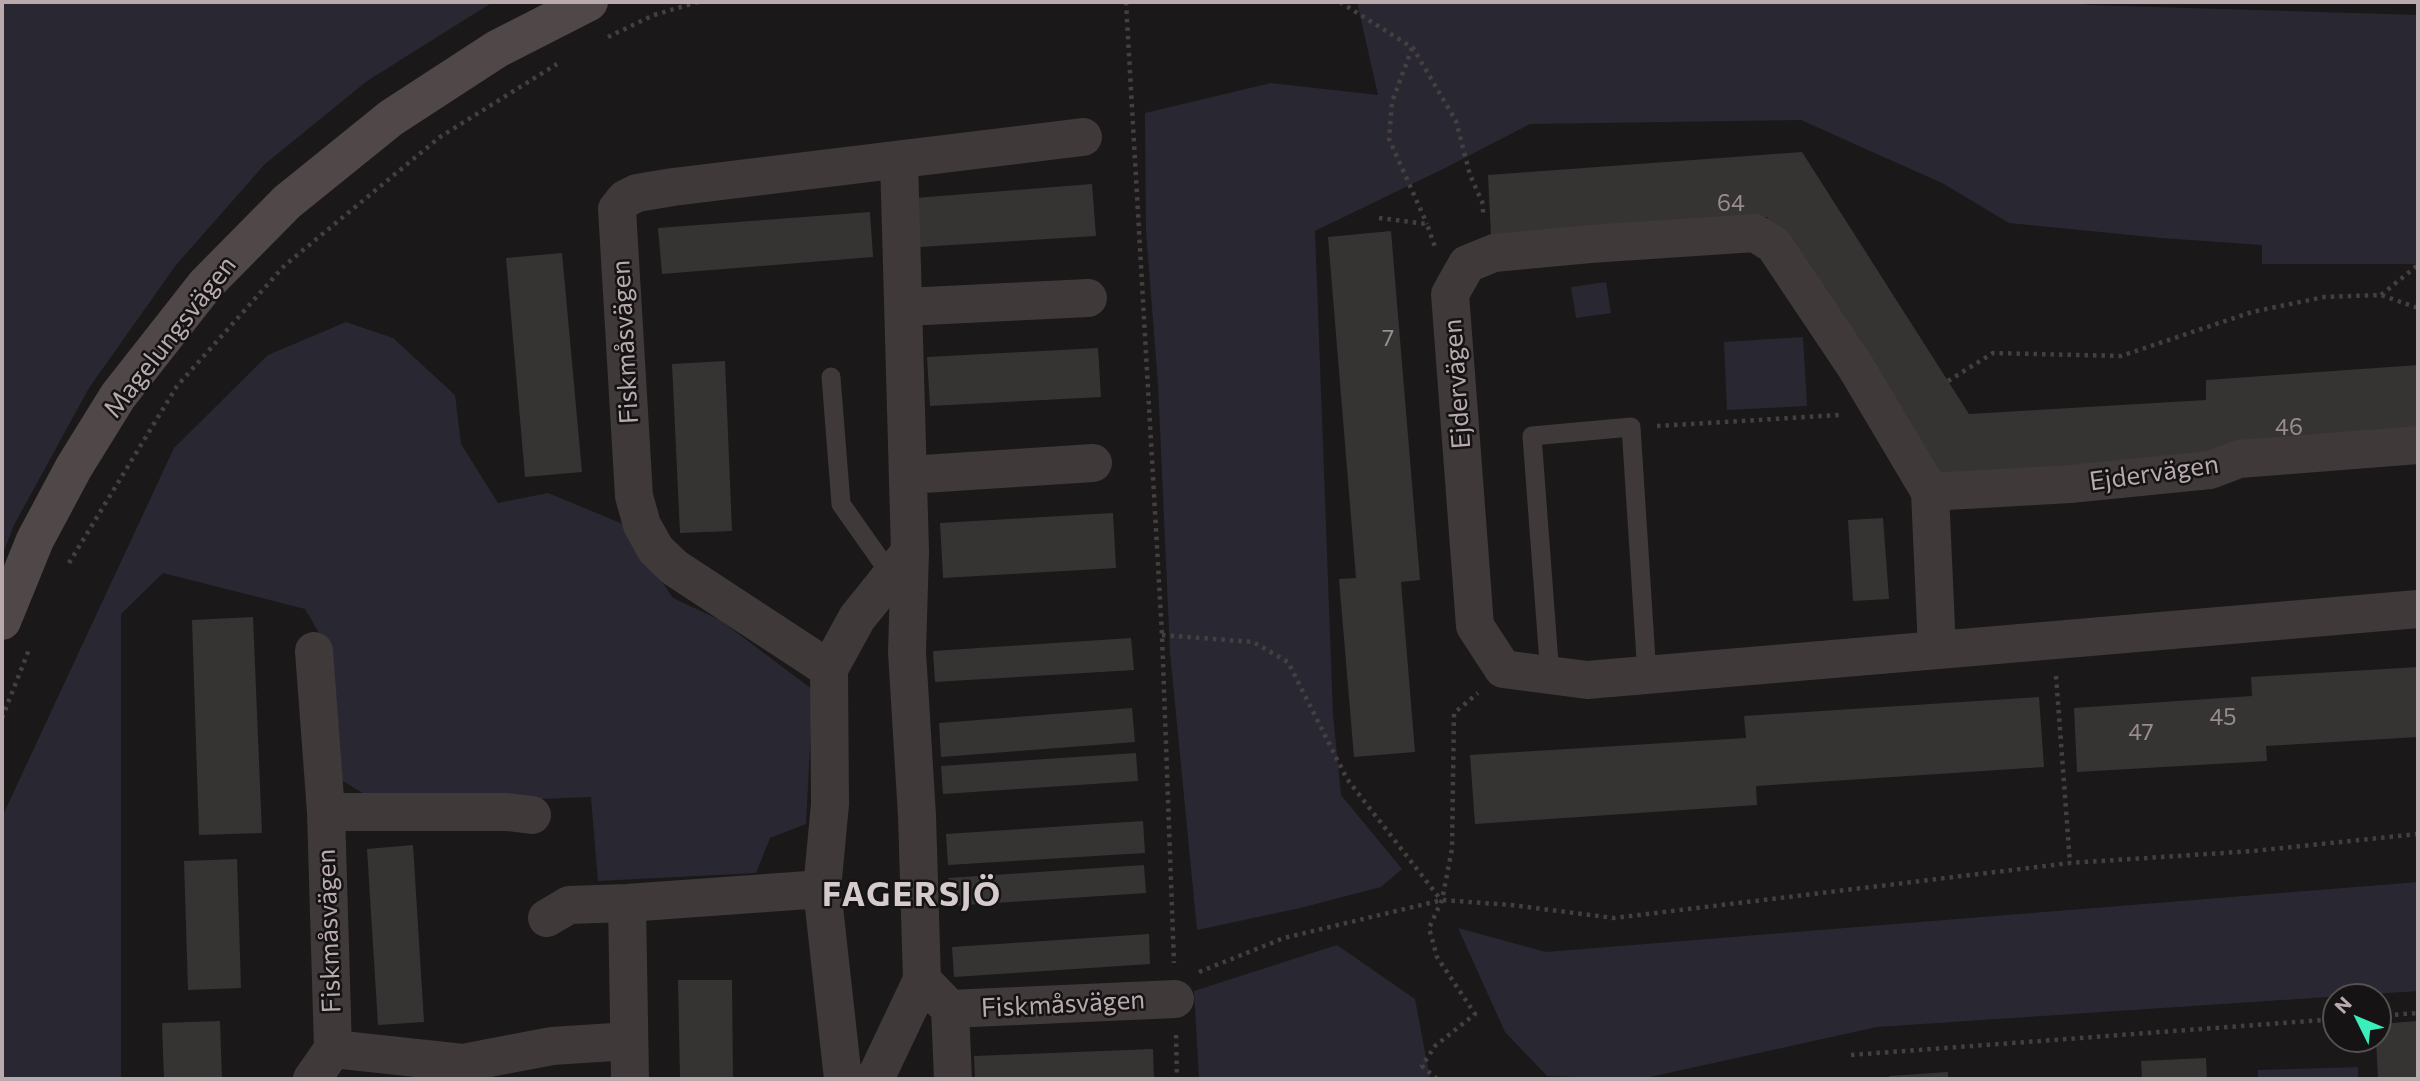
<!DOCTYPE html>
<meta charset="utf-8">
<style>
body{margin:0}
#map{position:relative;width:2420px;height:1081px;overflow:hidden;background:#1a1818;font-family:Commissioner,sans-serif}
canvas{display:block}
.frame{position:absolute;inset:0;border:4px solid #b9aaae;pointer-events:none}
.north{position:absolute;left:2322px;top:983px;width:70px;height:70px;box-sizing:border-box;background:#151313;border:2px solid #574f51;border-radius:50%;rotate:313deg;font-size:19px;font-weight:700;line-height:28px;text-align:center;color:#b9aaae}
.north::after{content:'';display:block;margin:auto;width:24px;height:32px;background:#3aefbb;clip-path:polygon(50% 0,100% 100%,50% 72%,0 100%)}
</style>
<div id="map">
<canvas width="2420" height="1081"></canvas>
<div class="frame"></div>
<div class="north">N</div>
</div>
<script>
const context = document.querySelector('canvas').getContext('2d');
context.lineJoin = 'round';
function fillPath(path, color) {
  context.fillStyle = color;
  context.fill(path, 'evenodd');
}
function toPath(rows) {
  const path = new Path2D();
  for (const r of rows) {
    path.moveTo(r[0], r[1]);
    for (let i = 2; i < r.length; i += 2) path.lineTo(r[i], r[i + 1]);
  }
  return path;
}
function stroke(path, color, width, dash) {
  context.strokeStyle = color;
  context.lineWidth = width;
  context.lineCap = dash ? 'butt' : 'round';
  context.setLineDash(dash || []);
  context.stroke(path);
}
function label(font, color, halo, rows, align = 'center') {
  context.font = font + ' Commissioner,sans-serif';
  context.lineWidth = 5;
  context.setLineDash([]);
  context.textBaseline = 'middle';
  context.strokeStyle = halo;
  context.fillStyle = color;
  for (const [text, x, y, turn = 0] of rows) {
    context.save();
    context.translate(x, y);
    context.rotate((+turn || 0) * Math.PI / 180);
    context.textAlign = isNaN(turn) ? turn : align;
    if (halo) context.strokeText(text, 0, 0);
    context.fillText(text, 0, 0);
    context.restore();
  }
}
fillPath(toPath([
 [2,2,493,2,367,81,265,164,176,265,89,388,14,525,2,556],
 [1357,2,2069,2,2090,5,2418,15,2418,264,2262,264,2262,245,2161,238,2009,223,1944,184,1801,120,1530,124,1445,168,1315,231,1333,715,1341,795,1402,869,1381,887,1300,908,1197,930,1170,652,1158,384,1146,231,1145,113,1271,83,1378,95],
 [1606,282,1611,313,1576,318,1571,287],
 [346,322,393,338,455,395,461,444,498,503,548,493,623,524,673,598,720,620,813,690,806,824,770,838,756,873,598,881,591,797,541,799,369,797,338,778,322,638,305,609,163,573,121,614,121,1079,2,1079,2,817,174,448,268,355],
 [1803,337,1807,406,1727,410,1724,342],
 [2418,882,2418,991,1877,1027,1641,1079,1547,1076,1505,1032,1458,928,1546,952],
 [1337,945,1415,999,1430,1079,1199,1079,1194,991],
 [2358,1067,2358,1079,2258,1079,2258,1070]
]), '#292832');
fillPath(toPath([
 [1802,152,1969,414,2206,400,2206,380,2418,365,2418,433,1940,482,1767,217,1491,236,1488,175],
 [1092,184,1096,236,920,247,915,198],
 [870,212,873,257,662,274,658,228],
 [1391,231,1420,580,1401,582,1415,752,1354,757,1339,579,1356,578,1328,237],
 [562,253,582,472,525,477,506,258],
 [1098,348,1101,397,930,406,927,357],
 [725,361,732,531,680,533,672,364],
 [1113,513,1116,568,943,578,940,523],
 [1883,518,1889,599,1853,601,1848,520],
 [253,617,262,833,199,835,192,620],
 [1131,638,1134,670,935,682,933,651],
 [2418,667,2418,737,2266,746,2267,761,2077,772,2074,708,2252,696,2251,677],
 [2039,697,2044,767,1756,786,1757,805,1475,824,1470,755,1746,738,1744,716],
 [1132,708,1135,742,941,757,939,723],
 [1136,753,1138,781,943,794,941,766],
 [1143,821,1145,853,948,865,946,834],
 [413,845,424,1022,378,1025,367,849],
 [237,859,241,988,188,990,184,861],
 [1144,865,1146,893,950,906,948,878],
 [1149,934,1150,964,954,977,952,947],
 [678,980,732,980,733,1079,680,1079],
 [220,1021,222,1079,164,1079,162,1023],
 [2418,1021,2418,1079,2378,1079,2376,1039,2378,1039,2378,1024],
 [1153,1049,1154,1079,975,1079,974,1056],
 [2206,1058,2207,1079,2142,1079,2141,1061],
 [1948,1072,1948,1079,1890,1079,1889,1076]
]), '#363333');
stroke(toPath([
 [1126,2,1162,635,1174,963],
 [1340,2,1413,48,1456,121,1470,175,1483,204,1483,217],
 [608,37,654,15,698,2],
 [1412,48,1392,102,1389,139,1427,224],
 [1379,218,1427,224,1435,247],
 [2381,295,2418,265],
 [1948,381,1993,353,2121,356,2252,312,2324,297,2381,295,2418,308],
 [1657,426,1840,415],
 [69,563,177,386,285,265,440,137,557,64],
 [1162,635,1253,642,1288,662,1347,779,1441,900],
 [2056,676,2070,863],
 [2,718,30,647],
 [1199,972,1284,938,1442,900,1511,905,1614,918,2070,863,2253,851,2418,834],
 [2378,1016,2418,1013],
 [1176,1035,1177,1079],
 [1851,1055,2336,1019],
 [1437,1079,1422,1066,1435,1046,1475,1014,1437,957,1429,928,1442,900,1452,849,1454,713,1478,693]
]), '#463f40', 4.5, [3.5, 5]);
stroke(toPath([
 [831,377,841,504,891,575],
 [1550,676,1532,436,1631,427,1647,675]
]), '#3f3939', 19);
stroke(toPath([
 [905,307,1088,298],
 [908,475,1093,463],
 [1930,492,2070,484,2210,470,2239,459,2418,445],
 [1937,650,1930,492,1857,369,1774,245,1755,233,1590,244,1494,253,1467,264,1450,294,1475,626,1503,669,1587,680,2418,609],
 [314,651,326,812,333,1049],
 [829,669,675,568,656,550,642,525,634,496,617,209,625,199,637,193,673,187,1083,137],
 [326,812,507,812,532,815],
 [627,903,630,1079],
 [547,918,569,905,627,903,822,889],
 [922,980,950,1009,1175,999],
 [950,1009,953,1079],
 [312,1079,333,1049,463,1063,552,1046,629,1041],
 [843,1079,822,889,830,804,829,669,857,618,910,552],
 [875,1079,922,980,917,816,907,652,910,552,899,160]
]), '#3f3939', 38);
stroke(toPath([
 [2,621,35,540,74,467,118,396,206,284,287,202,391,118,497,49,589,2]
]), '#4f4748', 38);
label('23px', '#988c8f', null, [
 ["64",1731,203],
 ["7",1388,338],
 ["46",2289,427],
 ["45",2223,717],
 ["47",2141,732]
]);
label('26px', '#b9aaae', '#151313', [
 ["Magelungsvägen",170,337,-52],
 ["Fiskmåsvägen",625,342,-93],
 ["Ejdervägen",1457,384,-94],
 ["Ejdervägen",2154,473,-8],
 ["Fiskmåsvägen",329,931,-92],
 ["Fiskmåsvägen",1063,1004,-3]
]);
context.letterSpacing = '2px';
label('bold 33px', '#d5cbcd', '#151313', [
 ["FAGERSJÖ",912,895]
]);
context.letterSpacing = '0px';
</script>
